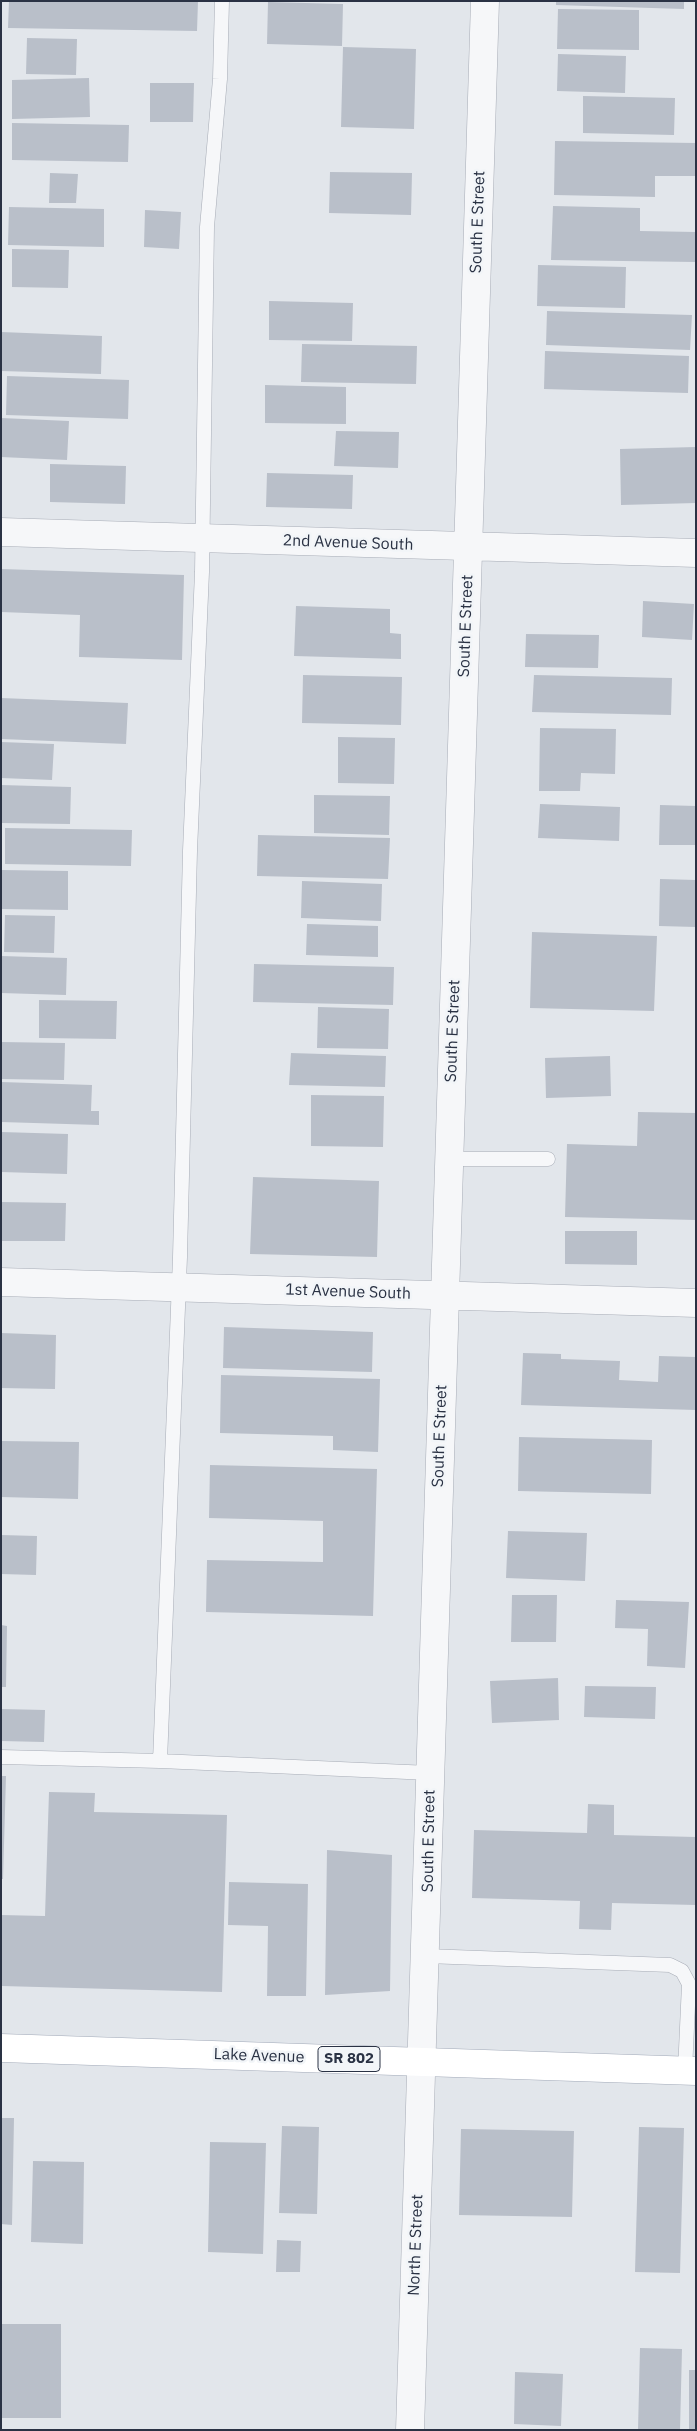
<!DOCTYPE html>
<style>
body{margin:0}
#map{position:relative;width:697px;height:2431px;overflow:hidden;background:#e2e6eb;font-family:"IBM Plex Sans",sans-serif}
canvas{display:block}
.frame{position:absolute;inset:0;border:2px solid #2a3244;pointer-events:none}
</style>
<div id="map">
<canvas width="697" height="2431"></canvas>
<div class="frame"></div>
</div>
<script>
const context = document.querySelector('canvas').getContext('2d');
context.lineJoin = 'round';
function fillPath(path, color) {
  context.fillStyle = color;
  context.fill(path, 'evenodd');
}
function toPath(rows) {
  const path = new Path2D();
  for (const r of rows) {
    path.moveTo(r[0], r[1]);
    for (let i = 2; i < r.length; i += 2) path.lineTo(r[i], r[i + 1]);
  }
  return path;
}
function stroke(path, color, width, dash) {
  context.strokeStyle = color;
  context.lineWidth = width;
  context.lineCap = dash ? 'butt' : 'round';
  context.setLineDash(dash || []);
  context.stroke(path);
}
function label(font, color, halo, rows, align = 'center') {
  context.font = font + ' "IBM Plex Sans",sans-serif';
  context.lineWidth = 5;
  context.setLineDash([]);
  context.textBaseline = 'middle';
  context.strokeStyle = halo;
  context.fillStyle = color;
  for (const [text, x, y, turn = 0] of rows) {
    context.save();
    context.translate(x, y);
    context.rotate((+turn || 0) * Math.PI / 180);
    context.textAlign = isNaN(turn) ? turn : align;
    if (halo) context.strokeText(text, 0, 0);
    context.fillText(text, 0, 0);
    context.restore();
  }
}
fillPath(toPath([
 [9,1,198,1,197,31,8,28],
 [556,1,684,1,684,9,556,5],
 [268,2,343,4,342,46,267,44],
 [558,9,639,10,639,50,557,49],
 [27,38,77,39,76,75,26,74],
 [343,47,416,49,414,129,341,127],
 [558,54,626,56,625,93,557,91],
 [89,78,90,117,12,119,12,80],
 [150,83,194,83,193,122,150,122],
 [583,96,675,98,674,135,583,133],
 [12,123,129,125,128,162,12,160],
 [555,141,696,143,696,176,655,176,655,197,554,195],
 [330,172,412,173,411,215,329,213],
 [50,173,78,174,76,203,49,203],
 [553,206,640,208,640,231,696,232,695,262,551,260],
 [9,207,104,209,104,247,8,245],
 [145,210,181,212,179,249,144,247],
 [12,249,69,250,68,288,12,287],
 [538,265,626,267,625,308,537,306],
 [269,301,353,303,352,341,269,340],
 [547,311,692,315,690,350,546,345],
 [1,332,102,336,101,374,1,371],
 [302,344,417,346,416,384,301,382],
 [545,351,689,356,688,393,544,389],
 [7,376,129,380,128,419,6,415],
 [265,385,346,387,346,424,265,423],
 [1,418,69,421,67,460,1,457],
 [336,431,399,432,398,468,334,466],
 [696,447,696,503,621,505,620,449],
 [50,464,126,466,125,504,50,502],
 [267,473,353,475,352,509,266,507],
 [1,569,184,575,182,660,79,657,80,615,1,612],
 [643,601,694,604,692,640,642,637],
 [296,606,390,609,390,633,401,634,401,659,294,656],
 [526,634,599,635,598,668,525,667],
 [303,675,402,677,401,725,302,723],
 [534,675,672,678,671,715,532,712],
 [1,698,128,703,126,744,1,739],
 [540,728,616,729,615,774,581,773,580,791,539,791],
 [338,737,395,738,394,784,338,783],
 [1,742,54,744,52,780,1,778],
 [1,785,71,787,70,824,1,823],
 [314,795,390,796,389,835,314,833],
 [540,804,620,807,619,841,538,838],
 [660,805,696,806,696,845,659,845],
 [5,828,132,830,131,866,5,864],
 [258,835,390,838,388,879,257,876],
 [1,870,68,871,68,910,1,909],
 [660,879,696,880,696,927,659,926],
 [302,881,382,884,381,921,301,918],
 [5,915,55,916,54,953,4,952],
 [307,924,378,926,378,957,306,955],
 [532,932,657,936,654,1011,530,1008],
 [1,956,67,958,66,995,1,993],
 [254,964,394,967,393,1005,253,1002],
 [39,1000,117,1001,116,1039,39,1038],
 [318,1007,389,1009,388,1049,317,1048],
 [1,1042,65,1043,64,1080,1,1079],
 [291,1053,386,1056,385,1087,289,1085],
 [610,1056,611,1096,546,1098,545,1058],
 [1,1082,92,1085,91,1111,99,1111,99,1125,1,1122],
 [311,1095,384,1096,383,1147,311,1146],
 [638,1112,696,1113,696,1220,565,1217,567,1144,637,1146],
 [1,1132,68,1134,67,1174,1,1172],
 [253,1177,379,1181,377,1257,250,1254],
 [1,1202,66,1203,65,1241,1,1241],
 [565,1231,637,1231,637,1265,565,1264],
 [224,1327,373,1332,372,1372,223,1368],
 [1,1333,56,1335,55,1389,1,1388],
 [523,1353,561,1354,561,1359,620,1361,619,1380,658,1382,659,1356,696,1357,696,1410,521,1405],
 [221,1375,380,1379,378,1452,333,1450,333,1436,220,1433],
 [519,1437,652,1440,651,1494,518,1491],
 [1,1441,79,1442,78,1499,1,1497],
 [210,1465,377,1469,373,1616,206,1612,207,1560,323,1562,323,1521,209,1518],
 [508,1531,587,1533,585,1581,506,1578],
 [1,1535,37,1536,36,1575,1,1574],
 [512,1595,557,1595,556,1642,511,1642],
 [616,1600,689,1602,685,1668,647,1666,648,1629,615,1628],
 [1,1625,7,1626,6,1687,1,1687],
 [558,1678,559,1720,492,1723,490,1681],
 [585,1686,656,1687,655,1719,584,1717],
 [1,1709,45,1710,44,1742,1,1741],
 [1,1776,6,1776,3,1879,1,1879],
 [49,1792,95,1793,94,1812,227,1815,222,1992,2,1986,1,1915,45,1916],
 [588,1804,614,1805,614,1835,696,1837,696,1905,612,1903,611,1930,579,1929,580,1901,472,1898,474,1830,587,1833],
 [327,1850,392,1855,390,1991,325,1995],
 [229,1882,308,1884,306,1996,267,1996,268,1926,228,1925],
 [1,2118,14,2118,12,2225,1,2224],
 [282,2126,319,2127,317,2214,279,2213],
 [639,2127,684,2128,680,2273,635,2272],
 [461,2129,574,2131,572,2217,459,2215],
 [210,2142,266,2143,263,2254,208,2252],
 [33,2161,84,2162,83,2244,31,2242],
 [277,2240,301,2241,300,2272,276,2272],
 [1,2324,61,2324,61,2418,1,2418],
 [640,2348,682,2349,680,2430,638,2430],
 [689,2370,696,2370,696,2429,689,2429],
 [515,2372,563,2374,561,2426,514,2424]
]), '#b9bfc9');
const service = toPath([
 [449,1159,548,1159],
 [1,1757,160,1761,430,1773],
 [160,1761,180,1257,190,851,202,572,207,227,220,79,222,1],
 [426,1956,670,1965,682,1971,689,1984,685,2071]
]);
const minor = toPath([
 [1,532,696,553],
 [1,1282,696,1303],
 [410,2430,485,1]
]);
const primary = toPath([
 [1,2048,696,2071]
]);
stroke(service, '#a7acb6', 15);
stroke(minor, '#a7acb6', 29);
stroke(primary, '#a1a9b8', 29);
stroke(service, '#f6f7f9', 14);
stroke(minor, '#f6f7f9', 28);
stroke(primary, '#fff', 28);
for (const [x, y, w] of [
 [349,2059,62]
]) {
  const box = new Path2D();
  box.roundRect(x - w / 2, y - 12.5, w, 25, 4);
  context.fillStyle = '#f2f5f8';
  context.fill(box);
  stroke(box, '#2a3244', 1);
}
label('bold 15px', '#2a3244', null, [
 ["SR 802",349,2059]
]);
label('16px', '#2a3244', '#f2f5f8', [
 ["South E Street",478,222,-88],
 ["2nd Avenue South",348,543,2],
 ["South E Street",466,626,-88],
 ["South E Street",453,1031,-88],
 ["1st Avenue South",348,1292,2],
 ["South E Street",440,1436,-88],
 ["South E Street",429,1841,-89],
 ["Lake Avenue",259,2056,2],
 ["North E Street",416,2245,-88]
]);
</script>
